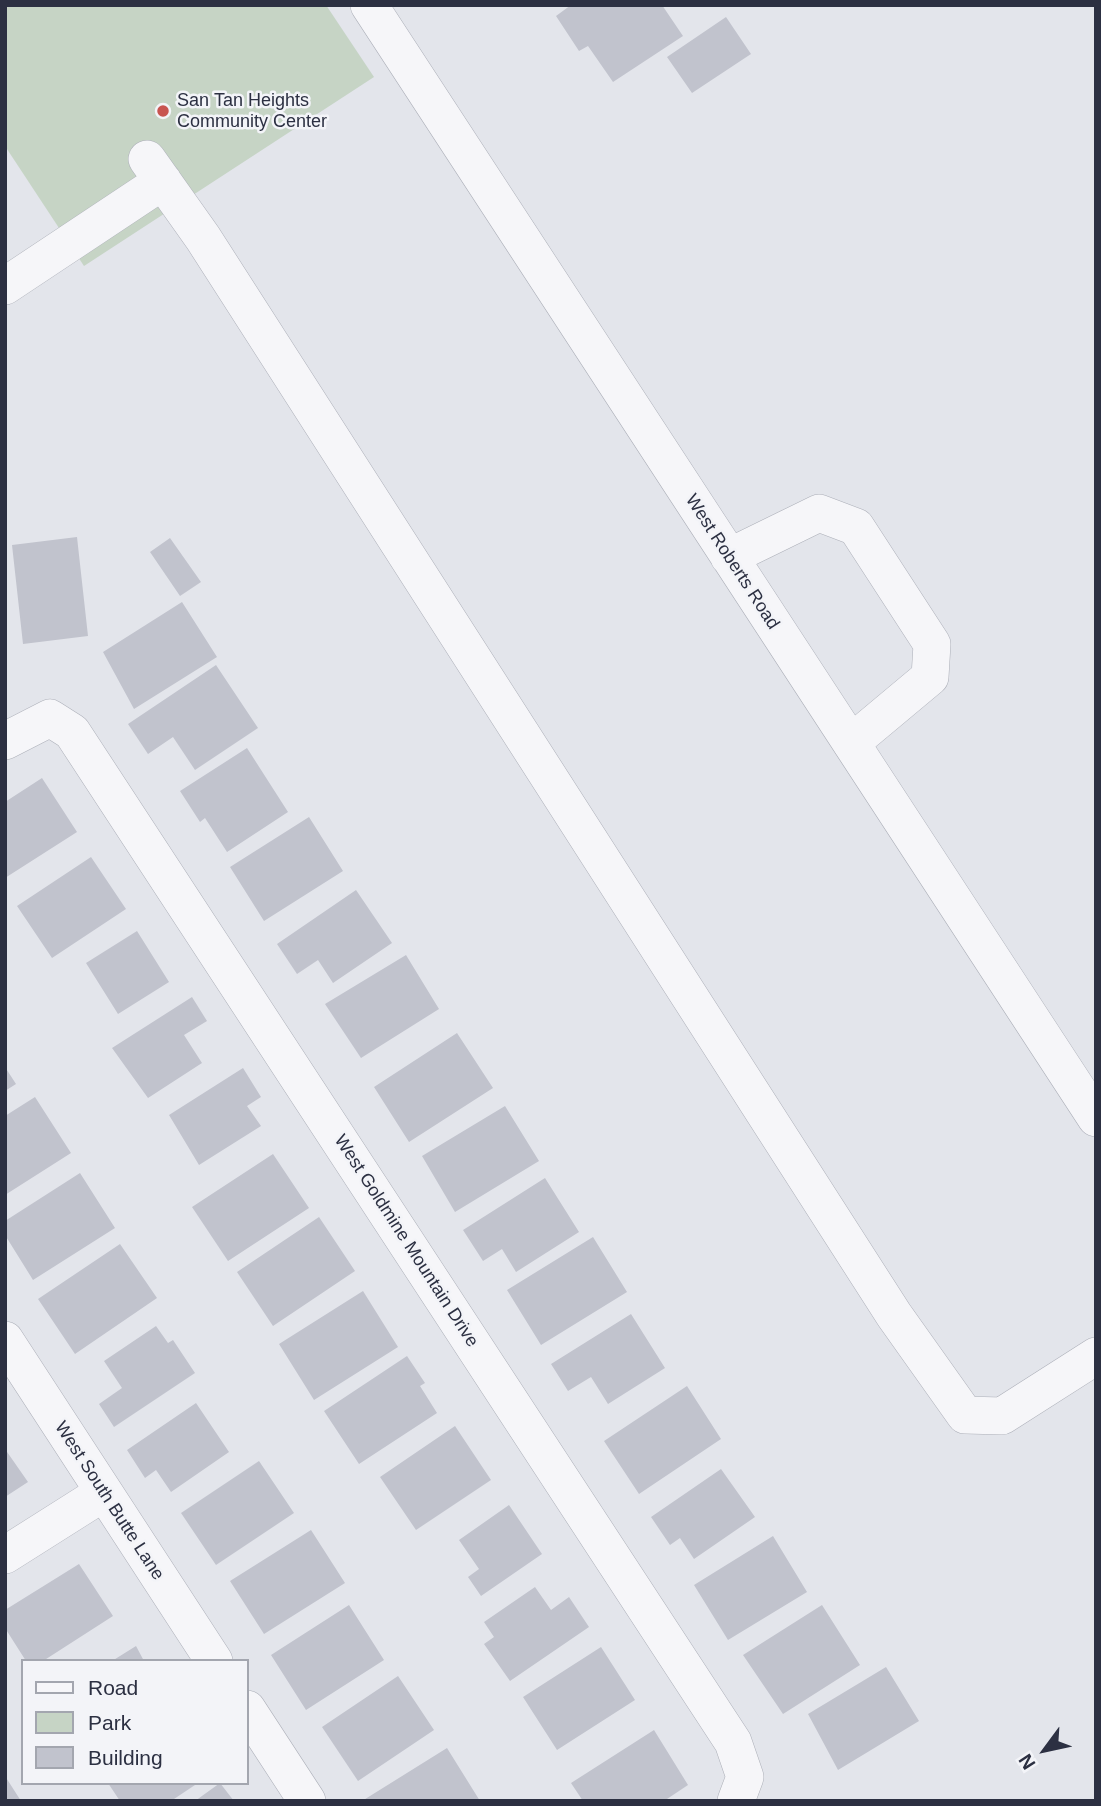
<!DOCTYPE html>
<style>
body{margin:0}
#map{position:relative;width:1101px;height:1806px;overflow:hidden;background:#e3e5eb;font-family:Helvetica,sans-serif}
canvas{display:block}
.frame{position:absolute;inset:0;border:7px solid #2c3042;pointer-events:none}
.legend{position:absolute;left:21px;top:1659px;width:228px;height:126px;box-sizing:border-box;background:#f3f4f8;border:2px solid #a3a6af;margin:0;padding:9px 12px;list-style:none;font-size:21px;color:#2c3042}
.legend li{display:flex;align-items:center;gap:14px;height:35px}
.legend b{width:35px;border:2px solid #a3a6af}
.north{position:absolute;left:1010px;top:1715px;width:70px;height:70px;-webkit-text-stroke:5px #f3f4f8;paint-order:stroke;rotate:237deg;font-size:19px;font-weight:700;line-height:28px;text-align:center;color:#2c3042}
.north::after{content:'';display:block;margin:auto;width:24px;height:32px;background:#2c3042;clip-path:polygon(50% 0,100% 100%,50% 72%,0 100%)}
</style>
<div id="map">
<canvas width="1101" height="1806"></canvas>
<div class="frame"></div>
<ul class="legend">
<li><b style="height:9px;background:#f6f6f9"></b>Road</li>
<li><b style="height:19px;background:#c6d4c5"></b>Park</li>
<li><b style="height:19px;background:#c1c3cd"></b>Building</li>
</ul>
<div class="north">N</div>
</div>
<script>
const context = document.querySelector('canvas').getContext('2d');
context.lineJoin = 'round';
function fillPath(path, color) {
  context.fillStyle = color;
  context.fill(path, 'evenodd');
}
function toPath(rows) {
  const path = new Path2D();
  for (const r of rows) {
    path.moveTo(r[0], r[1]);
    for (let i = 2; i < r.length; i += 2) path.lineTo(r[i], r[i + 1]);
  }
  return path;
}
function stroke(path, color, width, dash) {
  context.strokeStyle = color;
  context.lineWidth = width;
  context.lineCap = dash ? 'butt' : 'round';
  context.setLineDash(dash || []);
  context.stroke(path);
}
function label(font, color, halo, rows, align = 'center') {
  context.font = font + ' Helvetica,sans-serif';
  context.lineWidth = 5;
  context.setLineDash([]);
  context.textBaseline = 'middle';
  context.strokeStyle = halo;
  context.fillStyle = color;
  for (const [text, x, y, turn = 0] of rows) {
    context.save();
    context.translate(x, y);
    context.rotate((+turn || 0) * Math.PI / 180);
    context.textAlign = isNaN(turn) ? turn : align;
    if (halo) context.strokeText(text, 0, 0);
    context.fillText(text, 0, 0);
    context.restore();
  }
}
fillPath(toPath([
 [5,5,326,5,374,77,84,266,5,146]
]), '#c6d4c5');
fillPath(toPath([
 [571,5,662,5,683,36,613,82,588,46,579,51,556,16],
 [726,17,751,54,692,93,667,57],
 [77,537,88,636,23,644,12,545],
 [170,538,201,582,180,596,150,552],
 [182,602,217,657,134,709,103,652],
 [216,665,258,728,195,770,173,737,148,754,128,724],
 [247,748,288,812,227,852,205,818,200,822,180,791],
 [42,778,77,832,5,878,5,802],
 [309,817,343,871,264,921,230,867],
 [91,857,126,909,52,958,17,906],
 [356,890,392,943,333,983,318,960,297,974,277,944],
 [137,931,169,982,118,1014,86,963],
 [406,955,439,1009,361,1058,325,1004],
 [192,997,207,1021,184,1035,202,1063,148,1098,112,1048],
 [457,1033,493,1088,409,1142,374,1087],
 [5,1067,16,1084,5,1091],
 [243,1068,261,1097,247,1106,261,1126,199,1165,169,1115],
 [35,1097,71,1153,5,1195,5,1116],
 [505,1106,539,1161,455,1212,422,1156],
 [273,1154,309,1208,228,1261,192,1207],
 [80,1173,115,1228,33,1280,5,1235,5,1221],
 [545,1178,579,1232,516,1272,502,1249,483,1261,463,1230],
 [319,1217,355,1271,273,1326,237,1272],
 [593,1237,627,1292,541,1345,507,1290],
 [120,1244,157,1298,75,1354,38,1299],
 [363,1291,398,1347,314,1400,279,1344],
 [631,1314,665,1368,608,1404,591,1377,568,1391,551,1364],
 [156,1326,168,1343,173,1340,195,1373,114,1427,99,1404,122,1388,104,1361],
 [407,1356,425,1383,420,1386,437,1413,359,1464,324,1411],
 [687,1386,721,1439,639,1494,604,1441],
 [196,1403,229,1452,171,1492,156,1470,145,1478,127,1450],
 [455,1426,491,1480,416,1530,380,1477],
 [5,1449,28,1482,5,1497],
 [259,1461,294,1513,216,1565,181,1513],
 [721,1469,755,1517,694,1559,680,1538,670,1545,651,1517],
 [509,1505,542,1554,481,1596,468,1577,479,1569,459,1540],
 [311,1530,345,1583,264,1634,230,1581],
 [773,1536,807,1592,728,1640,694,1585],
 [79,1564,113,1616,43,1661,26,1661,5,1628,5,1610],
 [535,1587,551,1610,569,1597,589,1627,510,1681,484,1644,494,1637,484,1622],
 [349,1605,384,1660,306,1710,271,1655],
 [822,1605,860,1665,783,1714,743,1655],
 [136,1646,144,1661,112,1661],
 [601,1647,635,1700,557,1750,523,1697],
 [886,1667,919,1721,838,1770,808,1714],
 [398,1676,434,1730,358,1781,322,1727],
 [654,1730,688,1785,664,1801,583,1801,571,1783],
 [447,1748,480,1801,362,1801],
 [5,1776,21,1801,5,1801],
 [108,1783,198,1783,171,1801,120,1801],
 [220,1783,234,1801,195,1801]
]), '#c1c3cd');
const minor = toPath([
 [369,5,1096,1118],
 [147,159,203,238,894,1315,965,1415,1002,1416,1096,1356],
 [5,286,163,181],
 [729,557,819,513,856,527,932,644,930,677,851,743],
 [5,741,50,718,72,732,733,1742,745,1777,736,1801],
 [5,1340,214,1661],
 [5,1555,103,1493],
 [247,1709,307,1801]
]);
stroke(minor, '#acafb8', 38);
stroke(minor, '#f6f6f9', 37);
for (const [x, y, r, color] of [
 [163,111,7,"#c85450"]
]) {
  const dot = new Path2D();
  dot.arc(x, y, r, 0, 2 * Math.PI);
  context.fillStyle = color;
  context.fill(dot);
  stroke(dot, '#f3f4f8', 2.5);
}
label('18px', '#2c3042', '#f3f4f8', [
 ["San Tan Heights",177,101],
 ["Community Center",177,122]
], 'left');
label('18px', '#2c3042', '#f3f4f8', [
 ["West Roberts Road",732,562,57],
 ["West Goldmine Mountain Drive",406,1241,57],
 ["West South Butte Lane",109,1501,57]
]);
</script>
